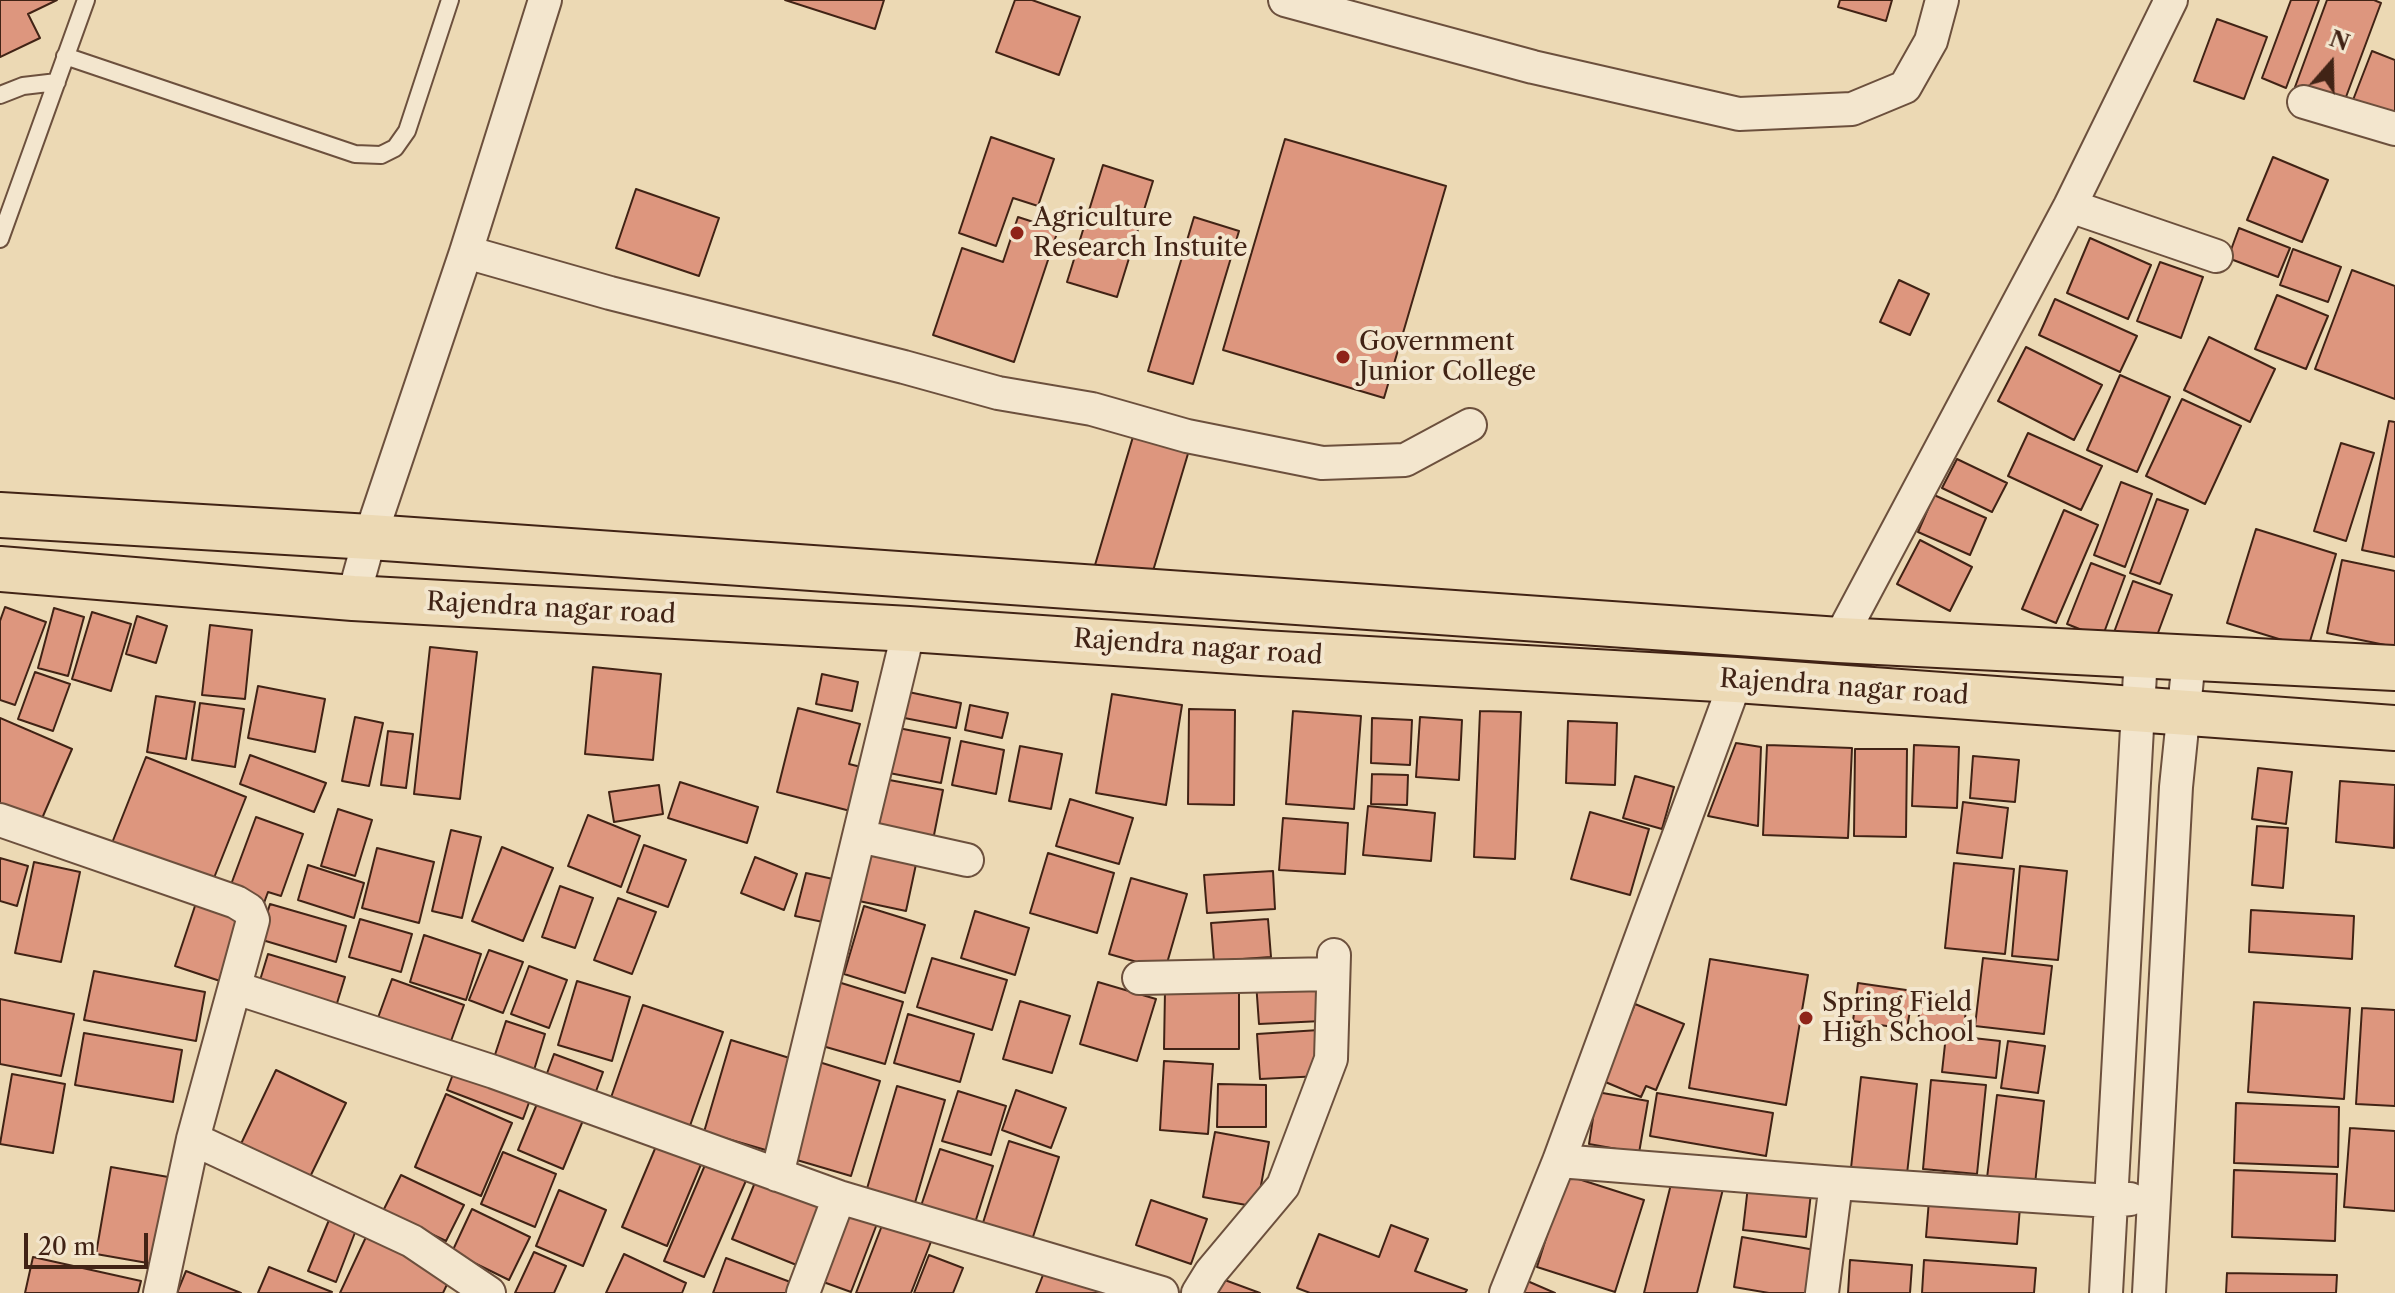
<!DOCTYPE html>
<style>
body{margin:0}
#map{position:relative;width:2395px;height:1293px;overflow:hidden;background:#ecd9b4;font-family:"Libre Caslon Text",serif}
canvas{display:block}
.north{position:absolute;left:2291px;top:24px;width:80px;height:80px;-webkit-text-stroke:6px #f3e6ce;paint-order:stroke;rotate:20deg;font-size:22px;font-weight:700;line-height:32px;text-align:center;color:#412315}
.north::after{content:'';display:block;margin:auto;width:28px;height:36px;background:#412315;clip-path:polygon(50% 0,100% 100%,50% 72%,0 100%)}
.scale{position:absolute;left:24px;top:1233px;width:124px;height:36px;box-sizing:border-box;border:4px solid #412315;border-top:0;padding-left:10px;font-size:24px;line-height:28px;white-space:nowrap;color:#412315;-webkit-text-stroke:6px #f3e6ce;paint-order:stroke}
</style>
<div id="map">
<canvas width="2395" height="1293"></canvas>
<div class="north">N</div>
<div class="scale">20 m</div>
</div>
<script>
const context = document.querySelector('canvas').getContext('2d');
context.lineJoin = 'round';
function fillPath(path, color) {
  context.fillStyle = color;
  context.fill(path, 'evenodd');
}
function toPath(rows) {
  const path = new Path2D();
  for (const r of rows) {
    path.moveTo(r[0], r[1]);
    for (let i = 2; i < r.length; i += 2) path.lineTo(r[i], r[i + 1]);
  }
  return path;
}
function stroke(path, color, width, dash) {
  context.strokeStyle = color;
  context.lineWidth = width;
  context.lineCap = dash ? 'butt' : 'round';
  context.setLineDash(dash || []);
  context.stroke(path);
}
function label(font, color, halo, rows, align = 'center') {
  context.font = font + ' "Libre Caslon Text",serif';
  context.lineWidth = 8;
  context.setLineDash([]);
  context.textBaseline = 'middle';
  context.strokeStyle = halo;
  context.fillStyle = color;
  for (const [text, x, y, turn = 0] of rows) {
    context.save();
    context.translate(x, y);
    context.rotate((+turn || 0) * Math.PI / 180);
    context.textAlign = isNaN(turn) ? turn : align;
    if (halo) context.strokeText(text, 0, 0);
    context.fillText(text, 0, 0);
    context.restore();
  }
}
const building = toPath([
 [0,0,57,0,28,14,40,38,0,57,0,0],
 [785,0,884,0,875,29,785,0],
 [1015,0,1032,0,1080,17,1059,75,996,52,1015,0],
 [1840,0,1892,0,1886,21,1838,7,1840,0],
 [2291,0,2319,0,2286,88,2262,78,2291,0],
 [2327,0,2374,0,2381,3,2343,105,2295,87,2327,0],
 [2217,19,2267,37,2244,99,2194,81,2217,19],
 [2372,51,2395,60,2395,115,2353,100,2372,51],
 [991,137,1054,159,1038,206,1013,198,996,246,959,233,991,137],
 [1285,139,1446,186,1384,398,1223,350,1285,139],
 [2273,157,2328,180,2302,242,2247,220,2273,157],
 [1103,165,1153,181,1117,297,1067,282,1103,165],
 [636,189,719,218,699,276,616,248,636,189],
 [1018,217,1058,230,1014,362,933,335,962,248,1003,262,1018,217],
 [1194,217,1239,231,1193,384,1148,371,1194,217],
 [2239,228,2290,248,2278,277,2228,258,2239,228],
 [2090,238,2151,265,2128,319,2067,293,2090,238],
 [2293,249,2341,267,2328,302,2280,285,2293,249],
 [2160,262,2203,277,2181,338,2137,321,2160,262],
 [2352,270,2395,286,2395,399,2315,369,2352,270],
 [1899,280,1929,294,1910,335,1880,322,1899,280],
 [2277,295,2328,316,2306,369,2255,349,2277,295],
 [2055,299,2137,336,2120,372,2039,335,2055,299],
 [2209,337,2275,369,2250,422,2184,390,2209,337],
 [2026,347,2102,385,2074,440,1998,401,2026,347],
 [2120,375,2170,397,2137,472,2087,450,2120,375],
 [2182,399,2241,426,2205,504,2146,476,2182,399],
 [2389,421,2395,422,2395,557,2362,550,2389,421],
 [1135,430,1190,447,1150,581,1095,565,1135,430],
 [2028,433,2102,466,2081,510,2008,476,2028,433],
 [2341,443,2374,453,2346,541,2314,531,2341,443],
 [1957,459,2007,483,1992,512,1942,488,1957,459],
 [2121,482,2152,494,2125,567,2094,555,2121,482],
 [1934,495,1986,518,1970,555,1918,532,1934,495],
 [2157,499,2188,510,2160,584,2130,573,2157,499],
 [2064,510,2098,525,2056,623,2022,609,2064,510],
 [2256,529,2336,554,2308,648,2227,623,2256,529],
 [1920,540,1972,567,1950,611,1897,584,1920,540],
 [2342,560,2395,571,2395,647,2327,633,2342,560],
 [2091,563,2125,576,2102,638,2067,624,2091,563],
 [2133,581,2172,595,2152,649,2113,635,2133,581],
 [5,607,46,622,15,705,0,700,0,621,5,607],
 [54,608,84,617,68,676,38,668,54,608],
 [92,612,131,624,111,691,72,679,92,612],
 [137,616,167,626,156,663,126,654,137,616],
 [210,625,252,630,245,699,202,695,210,625],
 [430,647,477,652,460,799,414,794,430,647],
 [593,667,661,674,653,760,585,754,593,667],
 [35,672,70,684,53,731,18,719,35,672],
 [822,674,858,682,852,711,816,704,822,674],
 [258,686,325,699,315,752,248,738,258,686],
 [899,690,961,703,956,728,894,716,899,690],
 [1112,694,1182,705,1166,805,1096,793,1112,694],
 [156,696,195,702,186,759,147,752,156,696],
 [200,703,244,709,235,767,192,760,200,703],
 [970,705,1008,713,1002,738,965,730,970,705],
 [798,708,860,724,849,764,869,769,858,813,777,792,798,708],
 [1189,709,1235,710,1234,805,1188,804,1189,709],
 [1293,711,1361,716,1354,809,1286,804,1293,711],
 [1480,711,1521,712,1515,859,1474,857,1480,711],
 [355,717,383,723,369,786,342,781,355,717],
 [1420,717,1462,720,1459,780,1416,777,1420,717],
 [0,718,72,749,40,823,0,806,0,718],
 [1372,718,1412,720,1410,765,1371,763,1372,718],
 [1568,721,1617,723,1615,785,1566,783,1568,721],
 [893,727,950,738,941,783,884,772,893,727],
 [388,731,413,734,406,788,381,785,388,731],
 [961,741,1004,750,996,794,952,785,961,741],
 [1736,743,1761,747,1758,826,1708,816,1736,743],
 [1767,745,1852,748,1848,838,1763,835,1767,745],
 [1914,745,1959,747,1957,808,1912,806,1914,745],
 [1020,746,1062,754,1051,809,1009,801,1020,746],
 [1855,749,1907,749,1906,837,1854,836,1855,749],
 [250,755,326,783,314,812,240,784,250,755],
 [1973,756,2019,760,2015,802,1970,798,1973,756],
 [146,757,246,797,212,883,112,843,146,757],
 [2258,768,2292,772,2286,824,2252,819,2258,768],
 [1372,774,1408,775,1407,805,1371,804,1372,774],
 [1635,776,1674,787,1662,829,1623,818,1635,776],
 [884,779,943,790,932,845,873,833,884,779],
 [2340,781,2395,785,2394,848,2336,842,2340,781],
 [680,782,758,807,747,843,668,818,680,782],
 [659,785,663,814,614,822,609,792,659,785],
 [1070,799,1133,818,1119,864,1056,846,1070,799],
 [1963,802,2008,808,2002,858,1957,853,1963,802],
 [1368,806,1435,813,1431,861,1363,855,1368,806],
 [338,809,372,820,355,876,321,866,338,809],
 [1590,812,1649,829,1630,895,1571,879,1590,812],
 [588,815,640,836,621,887,568,866,588,815],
 [256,817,303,834,281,896,268,892,264,903,229,890,256,817],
 [1283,818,1348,823,1345,874,1279,870,1283,818],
 [2257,826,2288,828,2283,888,2252,885,2257,826],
 [451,830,481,837,462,918,432,911,451,830],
 [644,845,686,860,668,907,627,892,644,845],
 [871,845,918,855,906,911,859,901,871,845],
 [502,847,553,868,523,941,472,921,502,847],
 [377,848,434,862,419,923,362,908,377,848],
 [1048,853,1114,873,1097,933,1030,913,1048,853],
 [755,857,797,874,784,910,741,893,755,857],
 [0,858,28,866,17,906,0,901,0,858],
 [34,862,80,872,61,962,15,953,34,862],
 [1954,863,2014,869,2005,954,1945,948,1954,863],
 [308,865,364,883,354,918,298,900,308,865],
 [2020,866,2067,871,2058,960,2012,956,2020,866],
 [1273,871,1275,909,1207,913,1204,875,1273,871],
 [806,873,842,881,832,924,795,916,806,873],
 [1131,878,1187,894,1165,970,1109,954,1131,878],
 [560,886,593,898,575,948,542,937,560,886],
 [618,898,656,912,632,974,594,960,618,898],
 [197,900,248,917,226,983,175,966,197,900],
 [270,904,346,926,336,962,259,939,270,904],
 [864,906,925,925,905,993,844,974,864,906],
 [2251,910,2354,916,2352,959,2249,952,2251,910],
 [975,911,1029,928,1015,975,961,958,975,911],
 [360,919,412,934,401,972,349,957,360,919],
 [1268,919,1271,957,1214,961,1211,923,1268,919],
 [424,935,481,954,466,1000,410,982,424,935],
 [489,950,523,962,503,1013,469,1000,489,950],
 [268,954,345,977,334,1013,257,990,268,954],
 [932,958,1007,980,992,1030,917,1007,932,958],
 [1983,958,2052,966,2044,1034,1975,1026,1983,958],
 [1710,959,1808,975,1786,1105,1689,1088,1710,959],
 [529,966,567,980,549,1028,511,1014,529,966],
 [94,971,205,992,196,1041,84,1020,94,971],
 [1319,978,1322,1021,1259,1024,1256,982,1319,978],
 [392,979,464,1005,447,1052,375,1026,392,979],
 [577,981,630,997,612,1061,558,1045,577,981],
 [838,982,903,1002,885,1064,819,1045,838,982],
 [1098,982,1156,999,1137,1061,1080,1044,1098,982],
 [1858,983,1913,991,1907,1029,1853,1021,1858,983],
 [1165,990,1239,991,1239,1049,1164,1049,1165,990],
 [1921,993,1967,998,1964,1029,1918,1025,1921,993],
 [0,999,74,1014,61,1076,0,1064,0,999],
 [1020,1001,1070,1016,1052,1073,1003,1059,1020,1001],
 [2254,1002,2350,1008,2344,1099,2248,1092,2254,1002],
 [1635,1004,1684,1024,1656,1090,1646,1086,1641,1097,1603,1081,1635,1004],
 [643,1005,723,1032,685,1140,606,1112,643,1005],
 [2362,1008,2395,1010,2395,1106,2356,1104,2362,1008],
 [908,1014,974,1034,960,1082,894,1063,908,1014],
 [506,1021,545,1034,531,1080,491,1067,506,1021],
 [1319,1030,1321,1076,1260,1079,1257,1034,1319,1030],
 [84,1033,182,1050,173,1102,75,1085,84,1033],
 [1946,1035,2000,1041,1996,1078,1942,1072,1946,1035],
 [731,1040,796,1060,769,1151,704,1132,731,1040],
 [2008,1041,2045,1046,2038,1093,2001,1088,2008,1041],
 [554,1054,603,1072,591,1105,542,1087,554,1054],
 [458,1061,534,1089,523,1119,447,1090,458,1061],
 [1164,1061,1213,1064,1208,1134,1160,1130,1164,1061],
 [819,1062,880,1081,851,1176,790,1158,819,1062],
 [276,1070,346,1103,308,1181,239,1148,276,1070],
 [12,1074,65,1084,53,1153,0,1144,12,1074],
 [1861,1077,1917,1084,1907,1174,1851,1168,1861,1077],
 [1931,1080,1986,1085,1977,1174,1923,1169,1931,1080],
 [1218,1084,1266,1085,1266,1127,1217,1127,1218,1084],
 [897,1086,945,1100,914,1206,866,1192,897,1086],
 [1016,1090,1066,1108,1051,1148,1002,1130,1016,1090],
 [958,1091,1006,1106,991,1155,942,1141,958,1091],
 [1597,1092,1648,1101,1639,1153,1589,1144,1597,1092],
 [1657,1093,1773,1113,1766,1156,1650,1136,1657,1093],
 [446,1094,512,1123,481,1196,415,1167,446,1094],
 [1997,1095,2044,1101,2035,1184,1987,1178,1997,1095],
 [539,1099,584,1118,563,1169,518,1150,539,1099],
 [2236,1103,2339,1107,2338,1167,2234,1163,2236,1103],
 [2350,1128,2395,1131,2395,1211,2344,1207,2350,1128],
 [1215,1132,1269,1142,1257,1207,1203,1197,1215,1132],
 [1009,1141,1059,1157,1030,1246,981,1229,1009,1141],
 [657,1144,702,1162,667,1246,622,1227,657,1144],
 [940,1149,993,1166,974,1226,920,1209,940,1149],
 [503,1152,556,1174,535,1227,481,1204,503,1152],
 [708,1158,748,1176,704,1277,664,1261,708,1158],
 [111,1167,174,1178,159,1265,96,1254,111,1167],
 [2234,1170,2337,1174,2335,1241,2232,1237,2234,1170],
 [401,1175,464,1205,446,1241,383,1211,401,1175],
 [758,1175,825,1202,799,1266,732,1239,758,1175],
 [1566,1175,1644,1200,1615,1292,1537,1267,1566,1175],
 [1673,1176,1723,1189,1697,1293,1644,1293,1673,1176],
 [1748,1186,1811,1193,1806,1237,1743,1230,1748,1186],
 [559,1190,606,1210,583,1266,536,1246,559,1190],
 [1151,1200,1207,1219,1191,1264,1136,1245,1151,1200],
 [1929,1200,2020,1207,2017,1244,1926,1237,1929,1200],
 [844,1202,880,1216,851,1292,815,1279,844,1202],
 [472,1209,530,1237,509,1280,452,1252,472,1209],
 [886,1215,934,1234,911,1293,856,1293,886,1215],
 [329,1220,356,1230,336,1282,308,1271,329,1220],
 [1391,1225,1428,1239,1415,1271,1467,1290,1465,1293,1310,1293,1297,1288,1319,1234,1379,1257,1391,1225],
 [366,1237,451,1276,443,1293,340,1293,366,1237],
 [1742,1237,1815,1250,1808,1293,1769,1293,1734,1287,1742,1237],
 [534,1252,566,1266,554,1293,515,1293,534,1252],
 [624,1254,686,1283,682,1293,606,1293,624,1254],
 [929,1255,963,1268,953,1293,914,1293,929,1255],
 [33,1257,141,1281,138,1293,25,1293,33,1257],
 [726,1258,793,1283,789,1293,713,1293,726,1258],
 [1850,1260,1912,1265,1910,1293,1848,1293,1850,1260],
 [1924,1260,2036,1268,2034,1293,1922,1293,1924,1260],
 [1048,1262,1103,1283,1099,1293,1036,1293,1048,1262],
 [269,1267,332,1292,331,1293,258,1293,269,1267],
 [186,1271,241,1293,177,1293,186,1271],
 [2227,1273,2337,1275,2336,1293,2226,1293,2227,1273],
 [1222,1279,1260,1293,1216,1293,1222,1279],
 [1525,1280,1555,1293,1520,1293,1525,1280]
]);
fillPath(building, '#dd967e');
stroke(building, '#412315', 2);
const lane = toPath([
 [65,56,355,154,381,155,395,148,407,131,450,0],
 [0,95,23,86,57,82],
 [0,239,86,0]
]);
const street = toPath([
 [1285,0,1533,67,1739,114,1852,109,1905,87,1931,41,1942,0],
 [2304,102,2395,129],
 [2070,206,2216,256],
 [466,252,610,293,904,367,998,393,1092,409,1187,436,1322,463,1405,460,1470,425],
 [353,598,370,537,466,252,545,0],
 [1839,640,2070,206,2171,0],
 [0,820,236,902,249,910,253,920,193,1139,160,1293],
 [859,836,967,860],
 [1139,978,1333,974],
 [236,988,494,1072,839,1197,1162,1293],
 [193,1139,412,1241,489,1293],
 [1559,1161,1836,1183,2110,1201,2130,1199],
 [777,1175,909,629],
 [803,1293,839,1197],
 [1198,1293,1211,1272,1283,1186,1331,1059,1334,955],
 [1506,1293,1559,1161,1736,680],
 [1822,1293,1836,1183],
 [2106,1293,2141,655],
 [2149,1293,2176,787,2189,659]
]);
const primary = toPath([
 [0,515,370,537,1839,640,2395,668],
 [0,569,353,598,909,629,1262,653,1736,680,2395,728]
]);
stroke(lane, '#6c503d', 20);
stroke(street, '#6c503d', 36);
stroke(primary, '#412315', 48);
stroke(lane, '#f3e6ce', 16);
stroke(street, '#f3e6ce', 32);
stroke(primary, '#ecd9b4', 44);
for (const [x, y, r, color] of [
 [1017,233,8,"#8f2418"],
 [1343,357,8,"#8f2418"],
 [1806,1018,8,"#8f2418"]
]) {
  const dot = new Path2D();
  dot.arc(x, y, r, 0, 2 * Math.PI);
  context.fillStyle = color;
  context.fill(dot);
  stroke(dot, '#f3e6ce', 3);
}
label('26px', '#412315', '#f3e6ce', [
 ["Agriculture",1033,218],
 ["Research Instuite",1033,248],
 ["Government",1359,342],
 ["Junior College",1359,372],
 ["Spring Field",1822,1003],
 ["High School",1822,1033]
], 'left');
label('26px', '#412315', '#f3e6ce', [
 ["Rajendra nagar road",551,609,3],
 ["Rajendra nagar road",1198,648,4],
 ["Rajendra nagar road",1844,688,4]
]);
</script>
